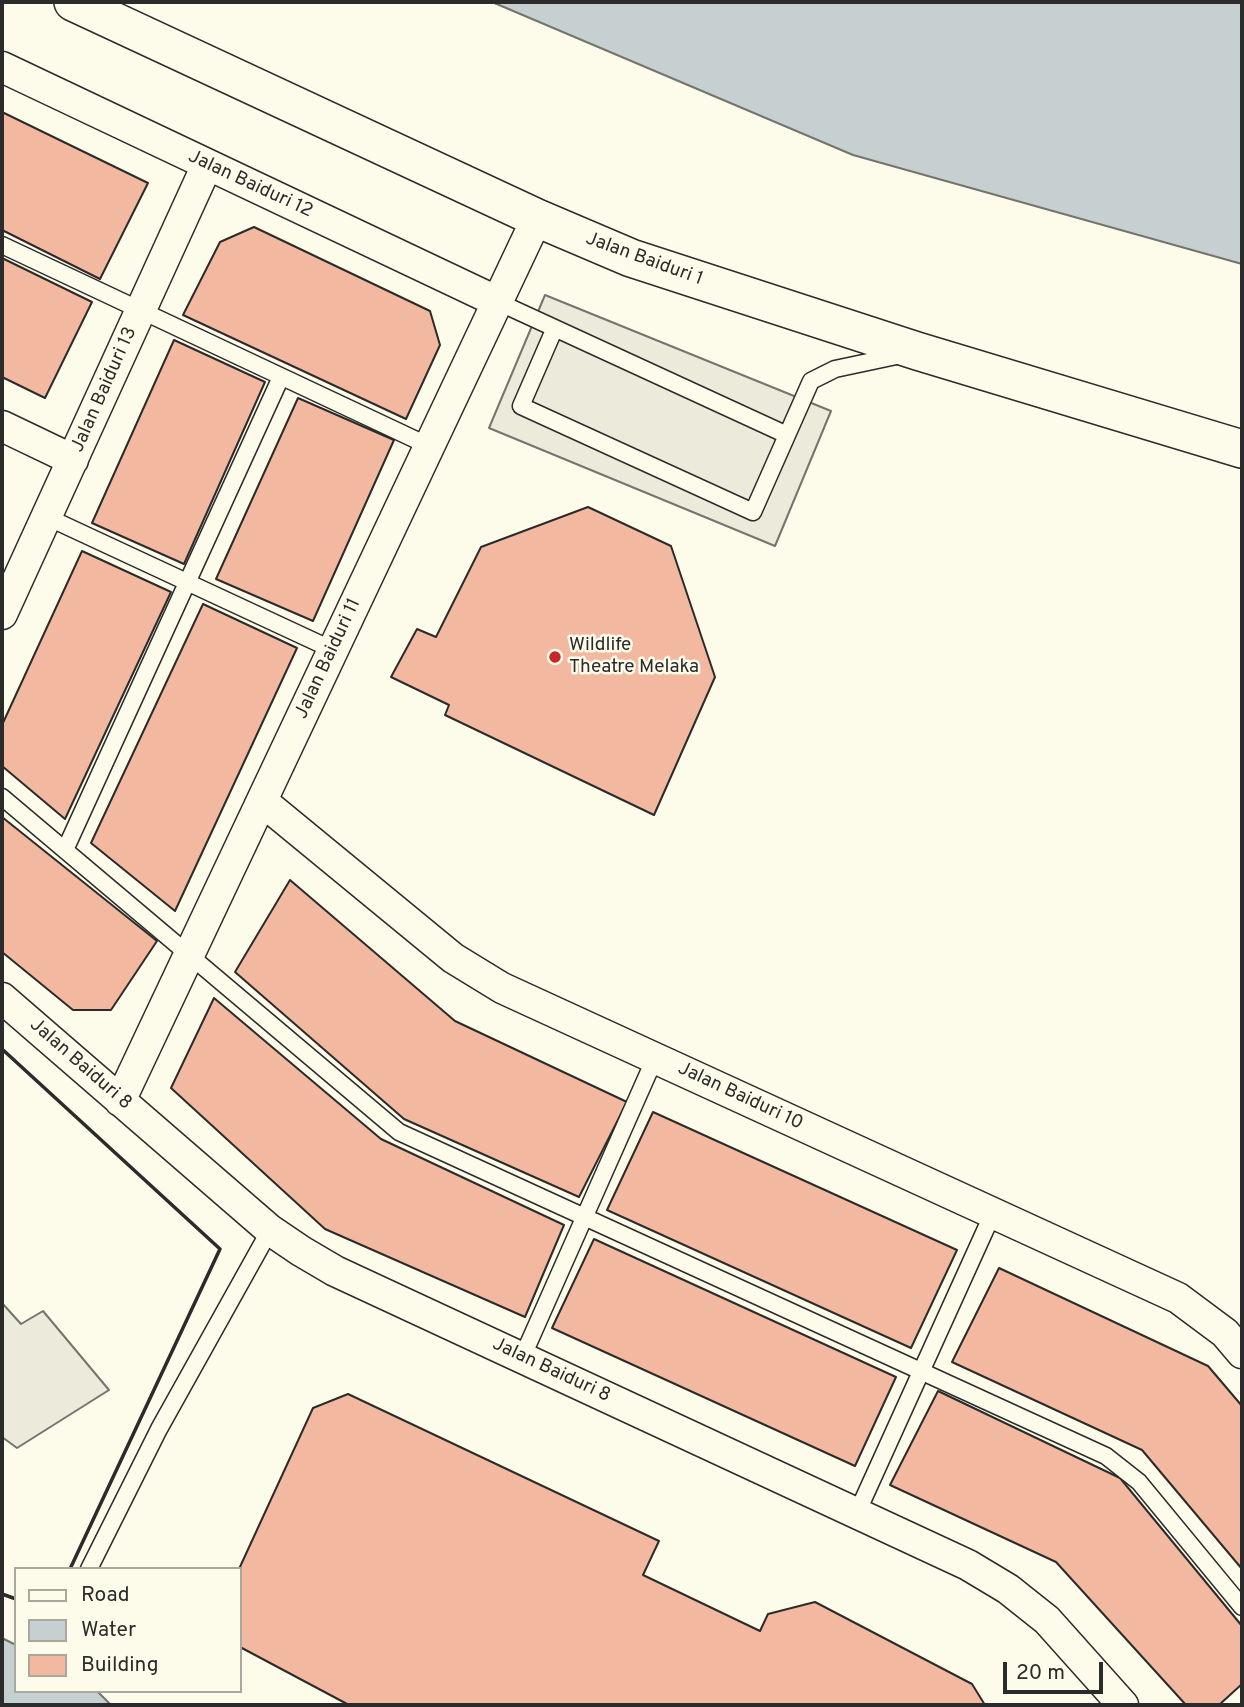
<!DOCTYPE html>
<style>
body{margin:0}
#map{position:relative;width:1244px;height:1707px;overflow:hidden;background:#fdfbea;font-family:Overpass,sans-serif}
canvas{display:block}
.frame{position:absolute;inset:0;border:4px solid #2b2b2b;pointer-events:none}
.legend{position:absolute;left:14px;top:1567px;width:228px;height:126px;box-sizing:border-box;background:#fdfbea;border:2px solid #a9a89e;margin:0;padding:9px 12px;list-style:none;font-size:21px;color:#2b2b2b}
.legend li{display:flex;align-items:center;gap:14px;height:35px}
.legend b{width:35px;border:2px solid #a9a89e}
.scale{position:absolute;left:1003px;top:1662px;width:100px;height:32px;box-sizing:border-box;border:4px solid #2b2b2b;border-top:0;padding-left:9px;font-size:21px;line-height:24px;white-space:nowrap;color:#2b2b2b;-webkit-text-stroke:5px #fdfbea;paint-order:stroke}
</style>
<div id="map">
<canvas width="1244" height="1707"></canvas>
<div class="frame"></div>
<ul class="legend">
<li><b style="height:9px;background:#fdfbea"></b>Road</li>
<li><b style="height:19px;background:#c7d0d0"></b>Water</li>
<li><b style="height:19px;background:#f2b8a0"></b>Building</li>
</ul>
<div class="scale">20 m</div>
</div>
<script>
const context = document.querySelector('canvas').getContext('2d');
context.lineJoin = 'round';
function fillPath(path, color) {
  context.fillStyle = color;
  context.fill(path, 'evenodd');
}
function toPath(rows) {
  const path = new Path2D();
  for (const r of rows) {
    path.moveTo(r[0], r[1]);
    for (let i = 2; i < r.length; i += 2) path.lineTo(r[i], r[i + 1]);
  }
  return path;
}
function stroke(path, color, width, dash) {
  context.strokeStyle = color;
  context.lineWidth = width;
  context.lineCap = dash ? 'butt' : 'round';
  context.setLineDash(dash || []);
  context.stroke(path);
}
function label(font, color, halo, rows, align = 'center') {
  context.font = font + ' Overpass,sans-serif';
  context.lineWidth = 5;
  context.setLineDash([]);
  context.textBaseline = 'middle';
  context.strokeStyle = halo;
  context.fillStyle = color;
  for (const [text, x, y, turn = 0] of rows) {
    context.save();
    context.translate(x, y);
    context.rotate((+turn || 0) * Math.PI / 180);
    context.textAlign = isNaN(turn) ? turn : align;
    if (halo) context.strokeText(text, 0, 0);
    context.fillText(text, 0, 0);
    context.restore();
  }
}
const parking = toPath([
 [545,295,831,411,775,546,489,428,545,295],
 [2,1303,21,1324,43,1311,109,1390,17,1448,2,1437,2,1303]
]);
fillPath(parking, '#eceadb');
stroke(parking, '#74746e', 2);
const water = toPath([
 [492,2,1242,2,1242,264,853,155,492,2],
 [2,1638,16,1645,16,1691,97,1691,111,1705,2,1705,2,1638]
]);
fillPath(water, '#c7d0d0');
stroke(water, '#74746e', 2);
const building = toPath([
 [2,112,148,183,100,279,2,230,2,112],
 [254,227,430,311,440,345,406,419,183,315,220,242,254,227],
 [2,258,92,302,45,398,2,377,2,258],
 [174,340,265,382,184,564,92,523,174,340],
 [298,398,394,440,313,621,216,579,298,398],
 [588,507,671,546,715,677,654,815,445,715,449,705,391,677,417,629,436,637,481,547,588,507],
 [82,551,171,592,65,819,2,766,2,725,82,551],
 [203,604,297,648,175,911,91,843,203,604],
 [2,817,157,941,111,1010,73,1010,2,952,2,817],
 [290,880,455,1021,627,1102,579,1197,404,1119,235,972,290,880],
 [214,998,381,1139,564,1225,525,1317,325,1229,171,1088,214,998],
 [653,1112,957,1250,911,1348,607,1210,653,1112],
 [594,1239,896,1377,855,1466,552,1328,594,1239],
 [999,1268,1208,1366,1242,1406,1242,1569,1142,1450,952,1362,999,1268],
 [938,1391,1120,1478,1242,1626,1242,1684,1219,1705,1186,1705,1056,1562,890,1485,938,1391],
 [348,1394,659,1541,643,1575,760,1631,768,1614,815,1602,972,1684,985,1705,349,1705,240,1647,239,1569,313,1408,348,1394]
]);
fillPath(building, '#f2b8a0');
stroke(building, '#2b2b2b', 2);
const service = toPath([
 [2,245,429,446],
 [498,302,787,435],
 [554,330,521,406,753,512,811,381,835,369,901,355],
 [47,517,333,650],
 [2,797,399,1132,1106,1456,1139,1482,1242,1607],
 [65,850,281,377],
 [522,1358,655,1058],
 [857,1513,993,1213],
 [89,1569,159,1429,270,1230]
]);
const minor = toPath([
 [2,67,498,302],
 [2,426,73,460],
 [2,614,207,165],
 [262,801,453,958,502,988,1178,1298,1225,1333,1242,1353],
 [2,998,270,1230,301,1251,335,1271,968,1565,1008,1589,1047,1620,1123,1705],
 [120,1101,537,218]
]);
const tertiary = toPath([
 [73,2,537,218,631,258,917,351,1242,449]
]);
stroke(service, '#2b2b2b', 19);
stroke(minor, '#2b2b2b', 33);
stroke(tertiary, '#2b2b2b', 40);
stroke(service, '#fdfbea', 16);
stroke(minor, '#fdfbea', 30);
stroke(tertiary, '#fdfbea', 37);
stroke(toPath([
 [2,1049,220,1249,70,1569],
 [2,1594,16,1599]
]), '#2b2b2b', 3.5);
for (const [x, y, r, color] of [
 [555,657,7,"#c62828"]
]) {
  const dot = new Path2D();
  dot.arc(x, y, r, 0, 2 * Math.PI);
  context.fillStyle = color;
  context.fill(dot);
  stroke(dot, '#fdfbea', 2.5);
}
label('19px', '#2b2b2b', '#fdfbea', [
 ["Jalan Baiduri 12",250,185,25],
 ["Jalan Baiduri 1",644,260,20],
 ["Jalan Baiduri 13",105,390,-66],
 ["Jalan Baiduri 11",329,659,-65],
 ["Jalan Baiduri 8",80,1065,41],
 ["Jalan Baiduri 10",740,1097,25],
 ["Jalan Baiduri 8",551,1371,25]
]);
label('19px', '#2b2b2b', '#fdfbea', [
 ["Wildlife",569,646],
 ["Theatre Melaka",569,668]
], 'left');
</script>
